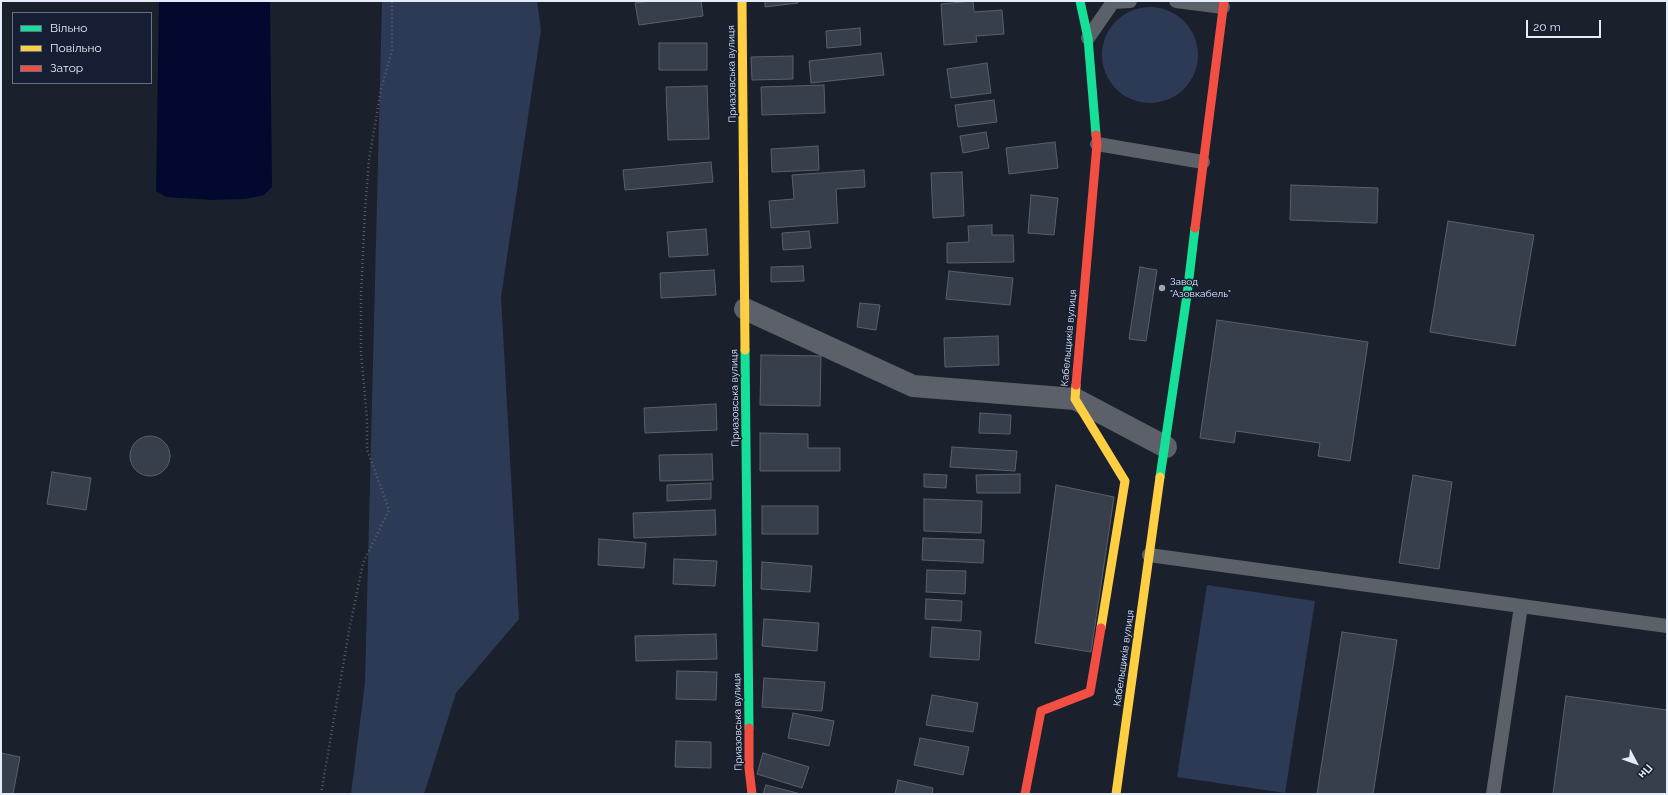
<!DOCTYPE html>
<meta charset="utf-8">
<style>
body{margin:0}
#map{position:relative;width:1668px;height:795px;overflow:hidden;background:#1b212c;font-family:Raleway,sans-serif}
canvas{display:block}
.frame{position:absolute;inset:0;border:2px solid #e4ebf9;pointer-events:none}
.legend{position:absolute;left:12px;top:12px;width:140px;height:72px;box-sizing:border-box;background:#151e32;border:1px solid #687082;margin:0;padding:5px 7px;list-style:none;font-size:12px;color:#e4ebf9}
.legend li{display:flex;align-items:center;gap:8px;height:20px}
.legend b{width:20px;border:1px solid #687082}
.north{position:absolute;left:1616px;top:743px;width:40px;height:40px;-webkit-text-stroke:3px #151e32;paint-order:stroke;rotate:131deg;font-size:11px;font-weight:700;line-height:16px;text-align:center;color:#e4ebf9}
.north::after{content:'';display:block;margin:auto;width:14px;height:18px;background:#e4ebf9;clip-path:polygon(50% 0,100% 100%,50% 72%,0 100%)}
.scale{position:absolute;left:1526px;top:20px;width:75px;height:18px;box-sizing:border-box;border:2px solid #e4ebf9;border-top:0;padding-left:5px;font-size:12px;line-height:14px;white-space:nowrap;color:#e4ebf9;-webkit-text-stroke:3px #151e32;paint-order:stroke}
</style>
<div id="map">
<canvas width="1668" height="795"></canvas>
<div class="frame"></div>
<ul class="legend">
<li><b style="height:5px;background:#16e098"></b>Вільно</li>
<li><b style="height:5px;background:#ffcf43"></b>Повільно</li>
<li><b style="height:5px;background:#f24e42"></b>Затор</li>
</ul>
<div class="north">Пн</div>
<div class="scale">20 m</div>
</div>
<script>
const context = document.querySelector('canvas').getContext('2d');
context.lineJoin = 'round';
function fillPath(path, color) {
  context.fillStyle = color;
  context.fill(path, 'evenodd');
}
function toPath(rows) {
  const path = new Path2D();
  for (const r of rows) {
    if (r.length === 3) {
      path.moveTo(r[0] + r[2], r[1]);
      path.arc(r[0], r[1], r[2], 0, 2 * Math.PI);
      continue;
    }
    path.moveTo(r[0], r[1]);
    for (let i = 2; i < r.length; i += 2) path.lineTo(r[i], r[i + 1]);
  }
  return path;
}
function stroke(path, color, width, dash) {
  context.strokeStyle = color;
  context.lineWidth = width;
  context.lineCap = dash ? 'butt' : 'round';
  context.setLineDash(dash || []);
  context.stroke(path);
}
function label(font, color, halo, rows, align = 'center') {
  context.font = font + ' Raleway,sans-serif';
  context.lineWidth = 3;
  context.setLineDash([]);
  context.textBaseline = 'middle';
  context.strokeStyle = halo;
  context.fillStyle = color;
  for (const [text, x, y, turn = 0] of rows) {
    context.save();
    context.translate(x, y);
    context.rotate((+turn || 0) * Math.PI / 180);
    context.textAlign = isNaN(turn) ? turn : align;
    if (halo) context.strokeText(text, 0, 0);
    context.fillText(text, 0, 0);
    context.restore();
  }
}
fillPath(toPath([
 [382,1,537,1,541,30,501,297,519,619,456,693,424,794,351,794,365,683],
 [1150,55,48],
 [1207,585,1315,601,1285,793,1177,777]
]), '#2d3a55');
fillPath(toPath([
 [159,1,270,1,272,187,264,195,246,199,212,200,166,197,156,191]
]), '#03092e');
const building = toPath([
 [652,1,701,1,703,16,639,25,635,3,652,1],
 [765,1,798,1,798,3,765,7,765,1],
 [973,1,974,12,1002,10,1004,34,976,36,977,42,944,45,941,4,973,1],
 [860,28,861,45,827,48,826,31,860,28],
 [659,43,707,43,707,70,659,70,659,43],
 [881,53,884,75,811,83,809,61,881,53],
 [793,56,793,79,752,80,751,57,793,56],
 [987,63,991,93,951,98,947,69,987,63],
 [824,85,825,113,762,115,761,87,824,85],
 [707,86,709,139,668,140,666,87,707,86],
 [994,100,997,122,958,127,955,105,994,100],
 [986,132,989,148,963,153,960,136,986,132],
 [1055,142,1058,168,1009,174,1006,148,1055,142],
 [818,146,819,170,772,172,771,149,818,146],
 [711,162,713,182,625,190,623,170,711,162],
 [864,170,865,187,836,189,838,223,771,228,769,201,794,199,792,175,864,170],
 [962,172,964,216,933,218,931,173,962,172],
 [1291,185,1378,188,1377,223,1290,220,1291,185],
 [1031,195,1058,198,1054,235,1028,233,1031,195],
 [1448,221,1534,235,1515,346,1430,332,1448,221],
 [992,225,992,235,1013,235,1014,262,947,263,947,243,969,242,968,226,992,225],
 [706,229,708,255,669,257,667,232,706,229],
 [809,231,811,248,783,250,782,233,809,231],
 [803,266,804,281,771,282,771,267,803,266],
 [1140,267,1157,270,1146,341,1129,339,1140,267],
 [714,270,716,295,661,298,660,273,714,270],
 [949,271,1013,278,1010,305,946,299,949,271],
 [860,303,880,305,876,330,857,327,860,303],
 [1217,320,1368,342,1350,461,1318,456,1320,443,1236,431,1234,443,1200,438,1217,320],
 [998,336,999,365,945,367,944,338,998,336],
 [761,355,821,356,820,406,760,405,761,355],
 [716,404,717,430,645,433,644,408,716,404],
 [980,413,1011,415,1010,434,979,433,980,413],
 [760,433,808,434,808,448,840,448,840,471,760,471,760,433],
 [150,456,20],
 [952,447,1017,451,1015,471,950,467,952,447],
 [712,454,713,480,660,481,659,455,712,454],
 [52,472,91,478,86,510,47,504,52,472],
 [924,474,947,475,946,488,924,487,924,474],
 [1020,474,1020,493,977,493,976,475,1020,474],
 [1413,475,1452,482,1439,569,1399,563,1413,475],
 [711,483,711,499,667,501,667,485,711,483],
 [1056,485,1114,497,1091,652,1035,643,1056,485],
 [924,499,982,501,981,533,924,531,924,499],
 [762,506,818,506,818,534,762,534,762,506],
 [715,510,716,535,634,538,633,513,715,510],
 [923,538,984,540,983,563,922,560,923,538],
 [599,539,646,543,644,568,598,565,599,539],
 [674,559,717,561,715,586,673,584,674,559],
 [762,562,812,566,810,592,761,589,762,562],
 [927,570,966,571,965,594,926,592,927,570],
 [926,599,962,601,961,621,925,619,926,599],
 [764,619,819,623,817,651,762,646,764,619],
 [932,627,981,631,979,660,930,657,932,627],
 [1342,632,1397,640,1373,794,1317,794,1342,632],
 [716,634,717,659,636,661,635,636,716,634],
 [677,671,717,672,716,700,676,699,677,671],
 [764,678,825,682,822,711,762,707,764,678],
 [932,695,978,703,973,732,926,725,932,695],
 [1566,696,1667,710,1667,794,1553,794,1566,696],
 [793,713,834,721,829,746,788,738,793,713],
 [920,738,969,747,963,775,914,765,920,738],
 [676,741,711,742,711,768,675,767,676,741],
 [1,753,20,757,13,794,1,794,1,753],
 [763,753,809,767,802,788,757,774,763,753],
 [898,780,933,788,932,794,895,794,898,780],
 [766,785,801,794,763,794,766,785]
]);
fillPath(building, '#383f4c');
stroke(building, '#5a606a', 1);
stroke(toPath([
 [321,794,349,631,363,563,389,510,367,449,367,418,361,353,361,295,365,210,369,160,381,89,392,51,392,1]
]), '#5a5d65', 2.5, [1, 3]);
stroke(toPath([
 [1176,1,1223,7],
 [1088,38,1113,2,1130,1],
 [1097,144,1203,162],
 [1149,555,1667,626],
 [1493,794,1521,606]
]), '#5c6169', 14);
stroke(toPath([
 [745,309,913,386,1075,399,1166,447]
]), '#5c6169', 22);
stroke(toPath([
 [1080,1,1088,38,1096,135],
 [745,350,749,728],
 [1160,477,1187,295,1195,228]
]), '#16e098', 9);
stroke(toPath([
 [742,1,745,350],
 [1076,385,1075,399,1125,481,1101,628],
 [1116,794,1160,477]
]), '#ffcf43', 9);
stroke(toPath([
 [1195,228,1224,1],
 [1076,385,1097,144,1096,135],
 [749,728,749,768,752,794],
 [1025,794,1041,711,1090,692,1101,628]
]), '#f24e42', 9);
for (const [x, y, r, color] of [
 [1162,288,4,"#9ea4b1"]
]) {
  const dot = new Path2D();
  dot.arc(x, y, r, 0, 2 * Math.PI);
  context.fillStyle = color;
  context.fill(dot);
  stroke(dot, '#151e32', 1.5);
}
label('10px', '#e4ebf9', '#151e32', [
 ["Приазовська вулиця",732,74,-91],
 ["Кабельщиків вулиця",1069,338,-85],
 ["Приазовська вулиця",735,398,-91],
 ["Кабельщиків вулиця",1124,658,-82],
 ["Приазовська вулиця",738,722,-91]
]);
label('10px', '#e4ebf9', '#151e32', [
 ["Завод",1170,282],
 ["\"Азовкабель\"",1170,294]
], 'left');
</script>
